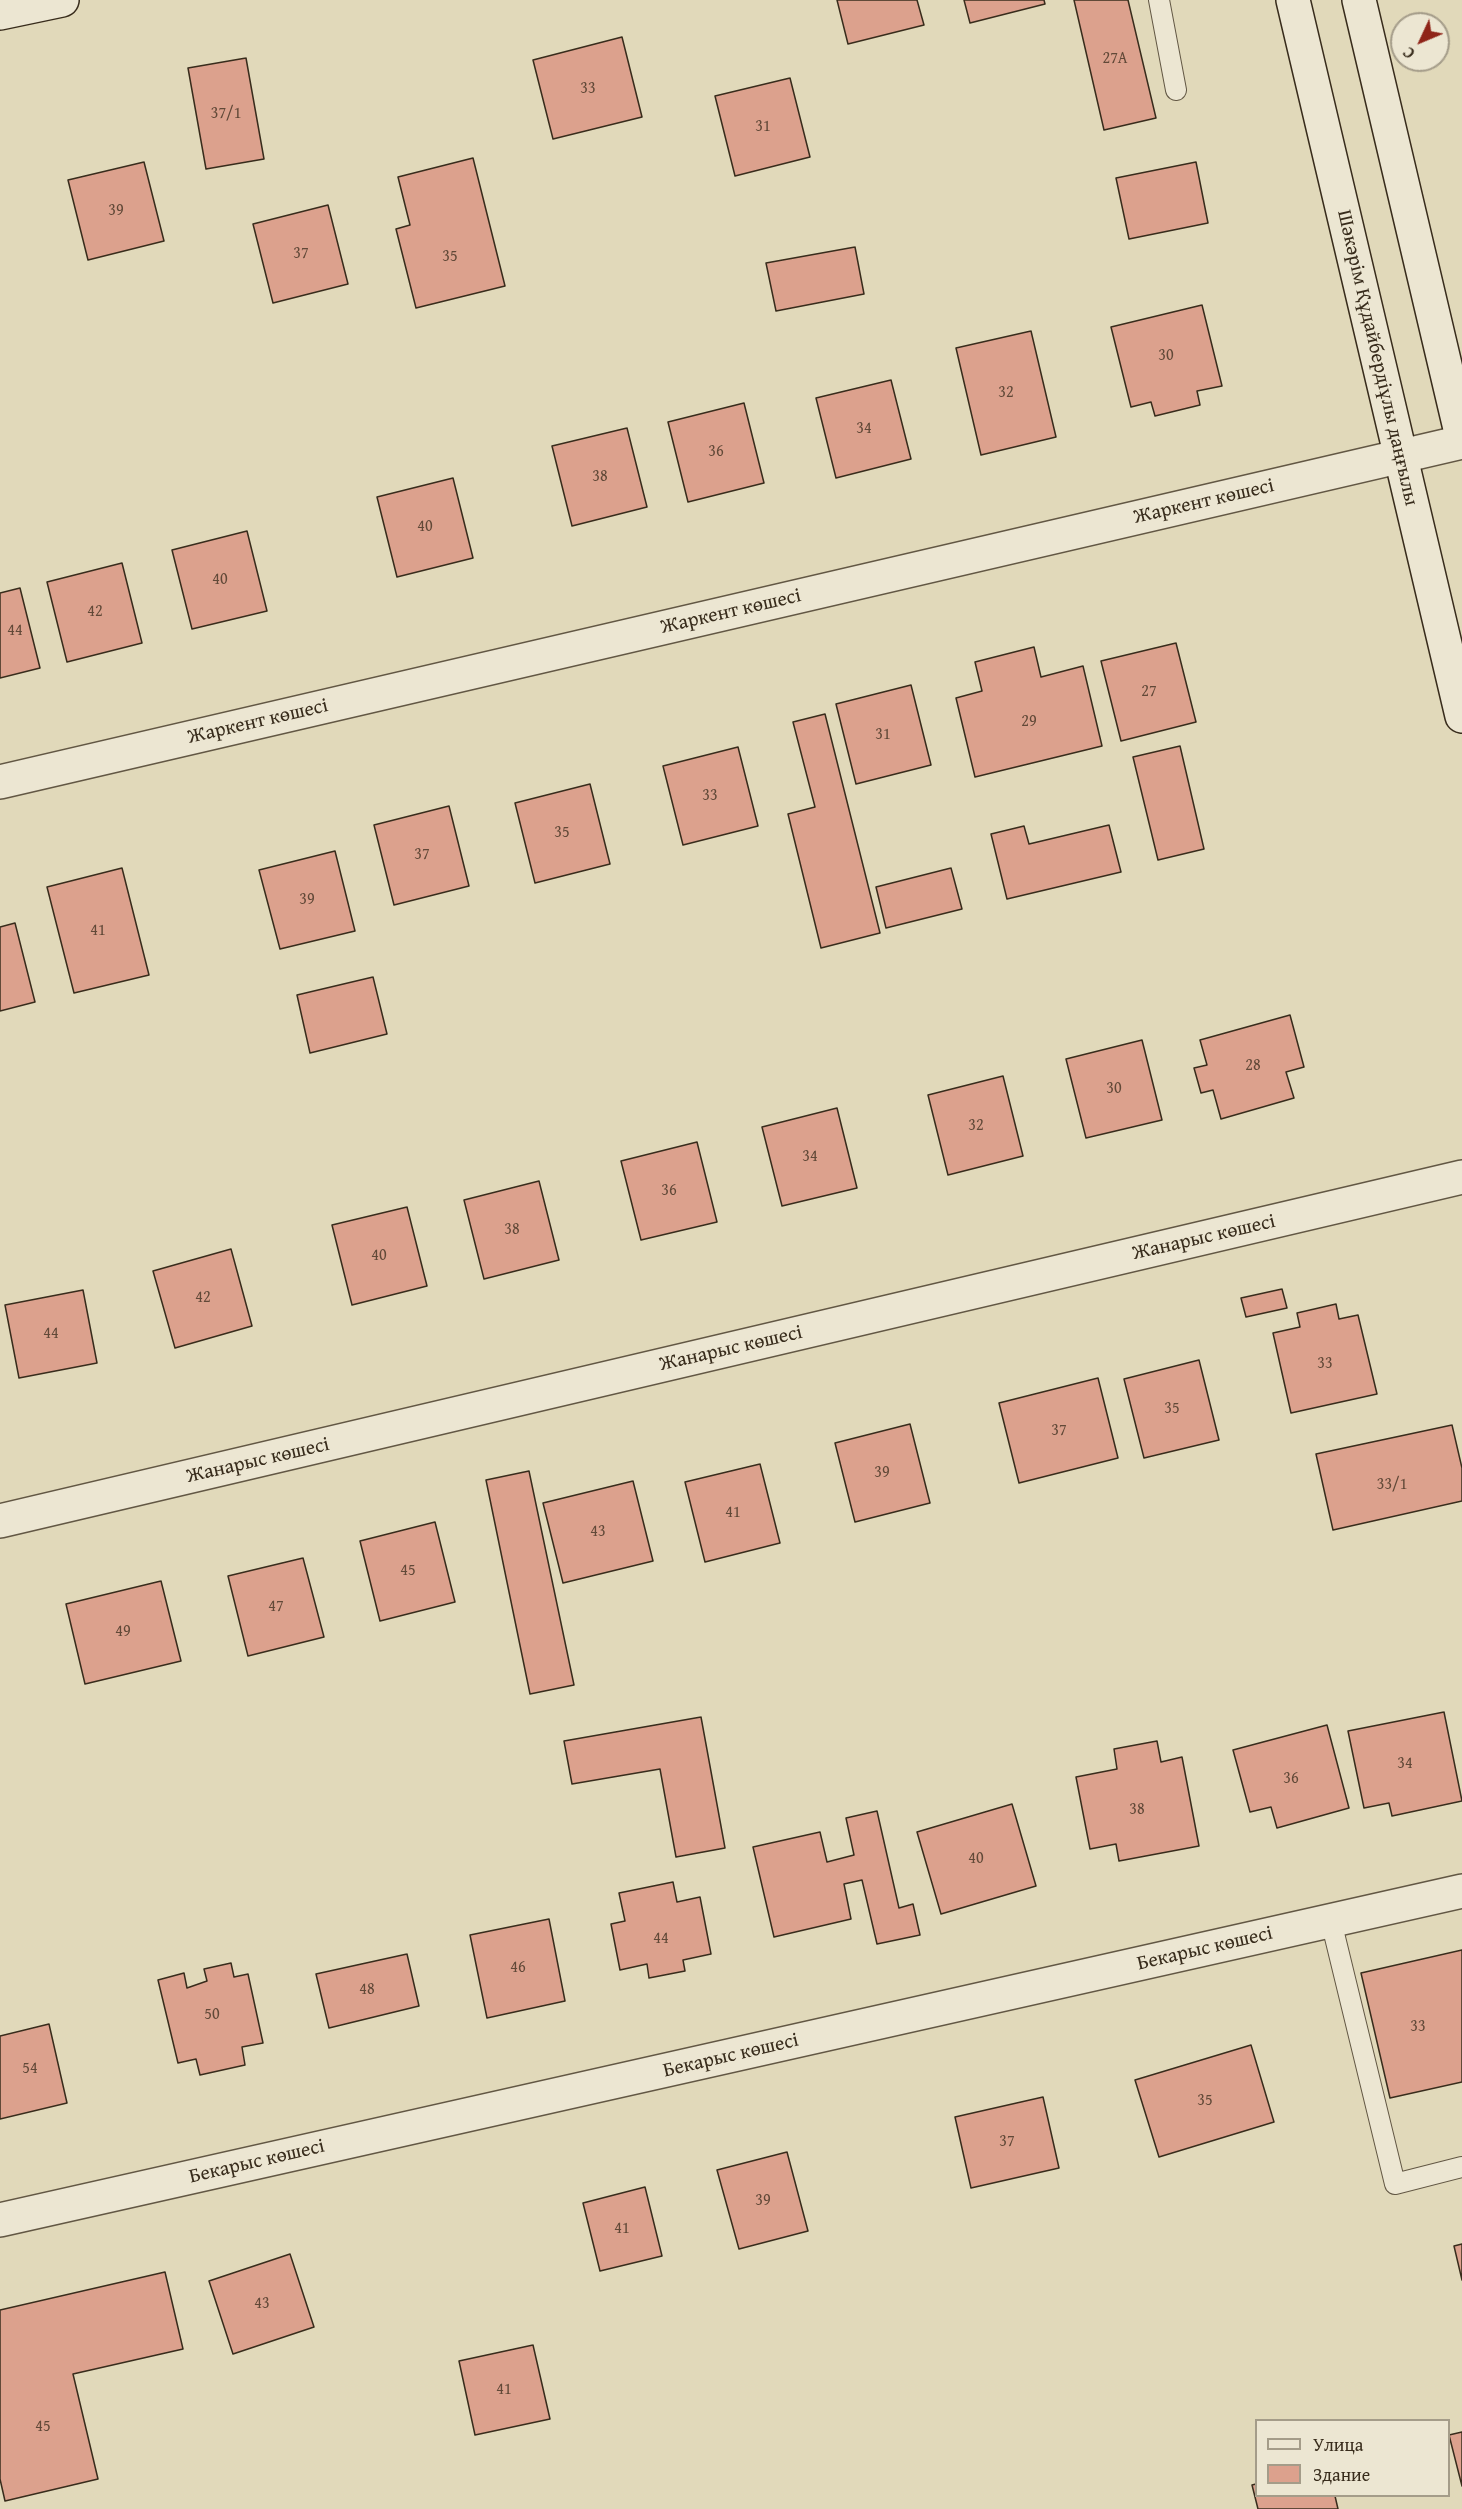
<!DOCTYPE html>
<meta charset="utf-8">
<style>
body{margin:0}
#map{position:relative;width:1462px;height:2509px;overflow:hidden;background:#e1d9ba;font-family:"Gentium Book Plus",serif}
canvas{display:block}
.legend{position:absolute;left:1255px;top:2419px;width:195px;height:78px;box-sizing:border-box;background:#ece6d2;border:2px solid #a49c89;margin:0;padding:8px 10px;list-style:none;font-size:18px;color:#382c1c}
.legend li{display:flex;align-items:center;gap:12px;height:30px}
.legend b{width:30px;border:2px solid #a49c89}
.north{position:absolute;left:1390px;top:12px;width:60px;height:60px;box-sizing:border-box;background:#ece6d2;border:2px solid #a49c89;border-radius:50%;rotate:226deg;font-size:16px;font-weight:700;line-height:24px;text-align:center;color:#382c1c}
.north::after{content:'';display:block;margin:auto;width:21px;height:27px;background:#8f2418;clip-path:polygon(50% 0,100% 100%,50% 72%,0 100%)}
</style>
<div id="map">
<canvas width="1462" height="2509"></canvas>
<ul class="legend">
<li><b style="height:8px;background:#ece6d2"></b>Улица</li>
<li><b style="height:16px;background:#dca18d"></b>Здание</li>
</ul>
<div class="north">С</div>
</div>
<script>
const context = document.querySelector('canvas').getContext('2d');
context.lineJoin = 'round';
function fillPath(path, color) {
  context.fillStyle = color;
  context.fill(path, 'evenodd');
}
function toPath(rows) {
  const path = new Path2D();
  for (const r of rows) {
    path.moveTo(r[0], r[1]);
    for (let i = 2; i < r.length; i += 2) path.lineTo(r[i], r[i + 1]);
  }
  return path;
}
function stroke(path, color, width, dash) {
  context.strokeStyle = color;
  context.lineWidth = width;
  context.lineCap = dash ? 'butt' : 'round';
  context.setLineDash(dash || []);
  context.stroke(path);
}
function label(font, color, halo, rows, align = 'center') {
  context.font = font + ' "Gentium Book Plus",serif';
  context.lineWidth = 5;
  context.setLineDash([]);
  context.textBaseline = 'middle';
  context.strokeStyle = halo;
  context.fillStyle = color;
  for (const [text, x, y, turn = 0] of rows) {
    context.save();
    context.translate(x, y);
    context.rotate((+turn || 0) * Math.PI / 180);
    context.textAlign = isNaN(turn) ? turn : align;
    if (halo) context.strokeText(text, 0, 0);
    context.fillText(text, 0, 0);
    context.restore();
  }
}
const building = toPath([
 [837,0,917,0,924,25,848,44,837,0],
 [964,0,1044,0,1045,4,970,23,964,0],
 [1074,0,1128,0,1156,118,1104,130,1074,0],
 [622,37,642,117,553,139,533,60,622,37],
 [246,58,264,159,206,169,188,68,246,58],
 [790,78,810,157,735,176,715,96,790,78],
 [473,158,505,286,416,308,396,229,410,225,398,177,473,158],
 [144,162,164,241,88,260,68,180,144,162],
 [1196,162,1208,223,1129,239,1116,178,1196,162],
 [328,205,348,284,273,303,253,224,328,205],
 [855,247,864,294,776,311,766,263,855,247],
 [1202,305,1222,386,1197,391,1200,405,1155,416,1151,402,1131,407,1111,327,1202,305],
 [1031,331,1056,437,981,455,956,348,1031,331],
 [891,380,911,459,836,478,816,398,891,380],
 [744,403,764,483,688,502,668,422,744,403],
 [627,428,647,507,572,526,552,446,627,428],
 [453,478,473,558,397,577,377,497,453,478],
 [247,531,267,611,192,629,172,550,247,531],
 [122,563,142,643,67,662,47,582,122,563],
 [20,588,40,668,0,678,0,593,20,588],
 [1176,643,1196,722,1121,741,1101,661,1176,643],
 [1034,647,1041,677,1083,666,1102,746,975,777,956,698,982,691,975,662,1034,647],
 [911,685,931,765,856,784,836,704,911,685],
 [825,714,880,933,821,948,788,814,815,807,793,722,825,714],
 [1180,746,1204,849,1158,860,1133,757,1180,746],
 [738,747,758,826,683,845,663,766,738,747],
 [590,784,610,864,535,883,515,803,590,784],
 [449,806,469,886,394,905,374,825,449,806],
 [1109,825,1121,872,1007,899,991,834,1024,826,1029,844,1109,825],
 [335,851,355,931,280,949,259,870,335,851],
 [122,868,149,975,74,993,47,887,122,868],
 [951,868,962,909,886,928,876,887,951,868],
 [15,923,35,1002,0,1011,0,927,15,923],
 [373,977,387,1034,310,1053,297,995,373,977],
 [1290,1015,1304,1067,1286,1072,1294,1098,1221,1119,1213,1090,1201,1093,1194,1068,1207,1065,1200,1040,1290,1015],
 [1142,1040,1162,1120,1086,1138,1066,1059,1142,1040],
 [1003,1076,1023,1156,948,1175,928,1095,1003,1076],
 [837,1108,857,1188,782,1206,762,1127,837,1108],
 [697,1142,717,1222,641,1240,621,1161,697,1142],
 [539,1181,559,1260,484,1279,464,1200,539,1181],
 [407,1207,427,1286,352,1305,332,1225,407,1207],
 [231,1249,252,1326,175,1348,153,1271,231,1249],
 [1282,1289,1287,1308,1246,1317,1241,1298,1282,1289],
 [83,1290,97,1363,19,1378,5,1305,83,1290],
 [1336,1304,1339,1319,1358,1315,1377,1394,1291,1413,1273,1333,1300,1327,1297,1313,1336,1304],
 [1199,1360,1219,1440,1144,1458,1124,1379,1199,1360],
 [1098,1378,1118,1458,1019,1483,999,1403,1098,1378],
 [910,1424,930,1503,855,1522,835,1443,910,1424],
 [1452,1425,1462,1468,1462,1501,1333,1530,1316,1454,1452,1425],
 [760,1464,780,1543,705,1562,685,1482,760,1464],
 [529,1471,574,1685,530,1694,486,1480,529,1471],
 [633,1481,653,1561,563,1583,543,1503,633,1481],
 [435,1522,455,1602,380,1621,360,1541,435,1522],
 [303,1558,324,1637,248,1656,228,1576,303,1558],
 [161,1581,181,1661,85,1684,66,1604,161,1581],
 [1444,1712,1462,1801,1392,1816,1389,1803,1364,1808,1348,1731,1444,1712],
 [701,1717,725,1848,676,1857,660,1769,572,1784,564,1741,701,1717],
 [1327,1725,1349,1808,1277,1828,1271,1807,1250,1812,1233,1750,1327,1725],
 [1157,1741,1161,1762,1182,1757,1199,1846,1119,1861,1116,1844,1090,1849,1076,1777,1117,1769,1114,1749,1157,1741],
 [1012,1804,1036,1886,941,1914,917,1832,1012,1804],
 [877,1811,899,1908,913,1904,920,1935,877,1944,862,1880,844,1884,851,1919,774,1937,753,1847,820,1832,827,1862,854,1855,846,1818,877,1811],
 [673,1882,677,1902,700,1897,711,1954,683,1960,685,1971,649,1978,647,1964,620,1970,611,1924,625,1921,619,1893,673,1882],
 [549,1919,565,2001,487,2018,470,1935,549,1919],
 [1462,1950,1462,2082,1390,2098,1361,1973,1462,1950],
 [407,1954,419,2006,329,2028,316,1974,407,1954],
 [231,1963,234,1977,248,1974,263,2043,242,2047,245,2065,200,2075,196,2059,178,2063,158,1980,184,1973,187,1988,207,1981,204,1969,231,1963],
 [49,2024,67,2103,0,2119,0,2036,49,2024],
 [1251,2045,1274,2122,1159,2157,1135,2080,1251,2045],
 [1043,2097,1059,2168,971,2188,955,2117,1043,2097],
 [787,2152,808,2231,739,2249,717,2170,787,2152],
 [645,2187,662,2256,600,2271,583,2203,645,2187],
 [1462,2244,1462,2280,1454,2246,1462,2244],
 [290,2254,314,2327,233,2354,209,2281,290,2254],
 [165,2272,183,2349,73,2374,98,2479,5,2501,0,2479,0,2310,165,2272],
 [533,2345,550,2419,475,2435,459,2361,533,2345],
 [1462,2432,1462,2486,1449,2435,1462,2432],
 [1256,2484,1256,2496,1335,2496,1338,2509,1258,2509,1252,2485,1256,2484]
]);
fillPath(building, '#dca18d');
stroke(building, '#382c1c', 1.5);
const lane = toPath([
 [1159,0,1176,90],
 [1331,1921,1395,2184,1462,2167]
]);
const street = toPath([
 [0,782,1462,442],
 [0,1521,1462,1177],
 [0,2220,1462,1891]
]);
const secondary = toPath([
 [1293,0,1462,716],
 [1359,0,1462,437],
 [0,13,62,0]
]);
stroke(lane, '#625744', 22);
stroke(street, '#625744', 36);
stroke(secondary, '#382c1c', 36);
stroke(lane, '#ece6d2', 20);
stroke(street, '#ece6d2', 33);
stroke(secondary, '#ece6d2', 33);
label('16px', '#614938', null, [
 ["27А",1115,59],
 ["33",588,89],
 ["37/1",226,114],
 ["31",763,127],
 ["39",116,211],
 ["37",301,254],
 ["35",450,257],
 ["30",1166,356],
 ["32",1006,393],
 ["34",864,429],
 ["36",716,452],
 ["38",600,477],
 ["40",425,527],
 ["40",220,580],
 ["42",95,612],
 ["44",15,631],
 ["27",1149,692],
 ["29",1029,722],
 ["31",883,735],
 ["33",710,796],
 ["35",562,833],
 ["37",422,855],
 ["39",307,900],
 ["41",98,931],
 ["28",1253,1066],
 ["30",1114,1089],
 ["32",976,1126],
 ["34",810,1157],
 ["36",669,1191],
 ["38",512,1230],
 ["40",379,1256],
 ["42",203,1298],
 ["44",51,1334],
 ["33",1325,1364],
 ["35",1172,1409],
 ["37",1059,1431],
 ["39",882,1473],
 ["33/1",1392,1485],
 ["41",733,1513],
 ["43",598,1532],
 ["45",408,1571],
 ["47",276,1607],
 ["49",123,1632],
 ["34",1405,1764],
 ["36",1291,1779],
 ["38",1137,1810],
 ["40",976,1859],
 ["44",661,1939],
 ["46",518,1968],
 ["48",367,1990],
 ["50",212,2015],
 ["33",1418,2027],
 ["54",30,2069],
 ["35",1205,2101],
 ["37",1007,2142],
 ["39",763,2201],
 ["41",622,2229],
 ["43",262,2304],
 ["41",504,2390],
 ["45",43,2427]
]);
label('20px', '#382c1c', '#ece6d2', [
 ["Шәкәрім Құдайбердіұлы даңғылы",1377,358,77],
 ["Жаркент көшесі",1204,502,-13],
 ["Жаркент көшесі",731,612,-13],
 ["Жаркент көшесі",258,722,-13],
 ["Жанарыс көшесі",1204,1238,-13],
 ["Жанарыс көшесі",731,1349,-13],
 ["Жанарыс көшесі",258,1461,-13],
 ["Бекарыс көшесі",1205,1949,-13],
 ["Бекарыс көшесі",731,2056,-13],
 ["Бекарыс көшесі",257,2162,-13]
]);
</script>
